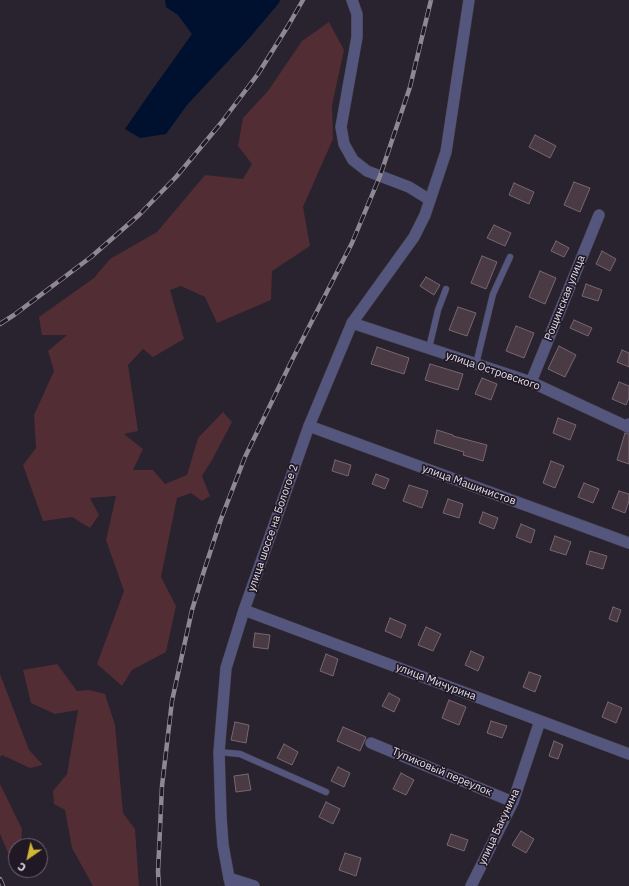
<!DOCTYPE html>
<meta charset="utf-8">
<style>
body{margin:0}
#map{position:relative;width:629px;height:886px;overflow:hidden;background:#29222f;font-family:"IBM Plex Sans",sans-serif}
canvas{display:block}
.north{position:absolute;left:8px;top:838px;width:40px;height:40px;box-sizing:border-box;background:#201825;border:1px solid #6e6773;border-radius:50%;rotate:214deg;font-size:11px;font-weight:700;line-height:16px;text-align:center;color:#e3dee7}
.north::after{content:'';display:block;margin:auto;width:14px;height:18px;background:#d4b635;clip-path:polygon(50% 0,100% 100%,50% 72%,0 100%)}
</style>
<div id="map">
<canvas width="629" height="886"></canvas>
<div class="north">С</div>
</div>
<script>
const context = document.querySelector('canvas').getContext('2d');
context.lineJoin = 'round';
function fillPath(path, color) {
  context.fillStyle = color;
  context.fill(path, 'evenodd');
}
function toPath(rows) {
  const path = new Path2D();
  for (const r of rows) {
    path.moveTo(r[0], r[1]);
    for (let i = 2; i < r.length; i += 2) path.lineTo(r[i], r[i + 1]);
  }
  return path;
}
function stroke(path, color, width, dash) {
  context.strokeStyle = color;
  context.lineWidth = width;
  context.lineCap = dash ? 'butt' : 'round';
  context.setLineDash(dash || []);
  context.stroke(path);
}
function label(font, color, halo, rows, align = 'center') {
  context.font = font + ' "IBM Plex Sans",sans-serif';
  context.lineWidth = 3.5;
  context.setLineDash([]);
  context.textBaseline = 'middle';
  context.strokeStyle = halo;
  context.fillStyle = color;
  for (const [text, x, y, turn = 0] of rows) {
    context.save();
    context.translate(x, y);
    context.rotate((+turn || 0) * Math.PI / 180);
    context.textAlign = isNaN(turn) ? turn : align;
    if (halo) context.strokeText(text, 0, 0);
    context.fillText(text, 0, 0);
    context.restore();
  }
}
fillPath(toPath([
 [329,22,344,50,332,105,333,139,303,207,310,246,272,271,271,300,217,323,205,297,181,286,170,290,184,339,153,357,143,349,128,365,138,431,124,434,143,449,133,470,153,470,165,484,187,475,198,438,223,412,232,422,212,460,202,476,210,496,202,501,191,493,177,498,161,577,176,606,166,652,132,670,122,686,97,664,124,591,106,540,116,496,90,498,99,515,90,528,72,517,43,521,23,465,36,448,34,415,54,371,48,351,67,335,42,335,39,317,94,278,110,259,157,232,205,175,243,179,252,164,238,146,243,118,268,91,302,41],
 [57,664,77,691,89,690,105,694,115,725,123,813,135,829,139,886,93,886,72,848,65,810,54,804,53,791,67,774,78,710,55,714,31,703,23,670],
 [0,674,29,750,43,765,30,768,2,755,0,757],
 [0,784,22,829,21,846,16,846,16,864,13,864,0,834]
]), '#522d34');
fillPath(toPath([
 [165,0,280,0,279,3,245,43,187,105,166,134,140,138,125,129,152,90,192,34,178,15,166,7]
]), '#00112f');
const building = toPath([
 [535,135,556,146,550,158,529,147,535,135],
 [574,182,590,188,580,212,564,205,574,182],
 [514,183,534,192,529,204,509,195,514,183],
 [494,225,511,233,505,246,487,238,494,225],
 [556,241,569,248,564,257,551,251,556,241],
 [602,251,616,259,610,271,596,264,602,251],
 [482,256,497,262,486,289,471,283,482,256],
 [540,271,556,278,545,304,529,297,540,271],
 [426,277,440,285,434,295,420,286,426,277],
 [586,284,602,290,598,301,582,296,586,284],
 [458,307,476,313,467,336,449,330,458,307],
 [574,320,592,328,588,336,570,328,574,320],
 [516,326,534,333,524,358,506,351,516,326],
 [559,346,576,355,565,377,548,369,559,346],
 [377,347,409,358,404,374,371,364,377,347],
 [622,350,629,353,629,367,617,362,622,350],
 [430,364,463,374,458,390,425,380,430,364],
 [482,378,497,384,491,400,475,394,482,378],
 [619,382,629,386,629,398,626,405,612,399,619,382],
 [558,418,576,425,570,440,553,433,558,418],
 [437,430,453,435,453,436,487,445,483,461,463,455,464,452,434,443,437,430],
 [625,433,629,434,629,464,617,460,625,433],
 [335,460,351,465,348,476,332,471,335,460],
 [551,461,564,466,555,488,543,483,551,461],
 [376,474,389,479,385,489,372,484,376,474],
 [584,483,599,489,593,503,578,497,584,483],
 [409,485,428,491,422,508,403,501,409,485],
 [619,491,629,494,629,501,625,513,612,508,619,491],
 [448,499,463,504,459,518,443,513,448,499],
 [483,512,498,518,494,529,479,523,483,512],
 [521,524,535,530,531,543,516,537,521,524],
 [555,536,571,542,566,555,550,550,555,536],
 [590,551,607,556,603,569,586,564,590,551],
 [613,607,621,610,617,622,609,619,613,607],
 [390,618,406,625,401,638,385,631,390,618],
 [426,627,441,634,433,651,418,645,426,627],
 [255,633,270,635,268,649,253,647,255,633],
 [471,651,484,657,478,671,465,665,471,651],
 [326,654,338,659,333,676,320,671,326,654],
 [529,672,541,676,535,692,523,687,529,672],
 [389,693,400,699,394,712,382,706,389,693],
 [449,700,466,707,459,725,442,718,449,700],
 [608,702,622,708,616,723,602,717,608,702],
 [491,721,507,726,502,738,487,733,491,721],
 [235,722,249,725,246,743,231,740,235,722],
 [343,727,366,737,360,751,337,741,343,727],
 [554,741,563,745,558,759,549,756,554,741],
 [284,744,298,752,292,765,277,758,284,744],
 [338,767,350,773,344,787,331,781,338,767],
 [401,773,414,780,406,795,393,789,401,773],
 [248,774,251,790,236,792,234,776,248,774],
 [326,802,340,809,333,824,319,817,326,802],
 [521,831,534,839,526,853,512,845,521,831],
 [451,834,468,840,464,851,447,845,451,834],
 [345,853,361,858,356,876,339,870,345,853]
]);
fillPath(building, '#493a44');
stroke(building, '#786771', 1);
const service = toPath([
 [429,348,438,310,446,289],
 [476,364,493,294,510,257],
 [219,752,240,754,326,792]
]);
const minor = toPath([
 [352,323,531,382,628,427,629,424],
 [531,382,599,215],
 [309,426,629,543],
 [244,610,629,754],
 [371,743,513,802],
 [229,878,254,886],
 [471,886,513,802,540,721]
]);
const tertiary = toPath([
 [352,0,357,14,357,37,341,127,344,144,353,160,367,171,409,187,430,200],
 [231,886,229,878,223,845,221,817,219,752,226,668,244,610,309,426,352,323,414,237,425,215,446,152,469,0]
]);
stroke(service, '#47404c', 7);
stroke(minor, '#47404c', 12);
stroke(tertiary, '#47404c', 12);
stroke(service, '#54567e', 6);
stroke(minor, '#54567e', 11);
stroke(tertiary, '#54567e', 11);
const rail = toPath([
 [0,324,14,315,91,257,139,215,176,177,221,123,258,74,288,26,303,0],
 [0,879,3,886],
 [159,886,158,872,162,786,172,701,192,610,204,571,221,519,245,457,293,358,352,243,380,176,410,87,431,0]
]);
stroke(rail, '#8e8893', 4.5);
stroke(rail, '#201825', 3, [9]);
label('11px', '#e3dee7', '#201825', [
 ["Рощинская улица",565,298,-68],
 ["улица Островского",493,371,19],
 ["улица Машинистов",469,485,20],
 ["улица шоссе на Бологое 2",273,528,-71],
 ["улица Мичурина",436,682,21],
 ["Тупиковый переулок",442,772,23],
 ["улица Бакунина",499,827,-65]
]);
</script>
